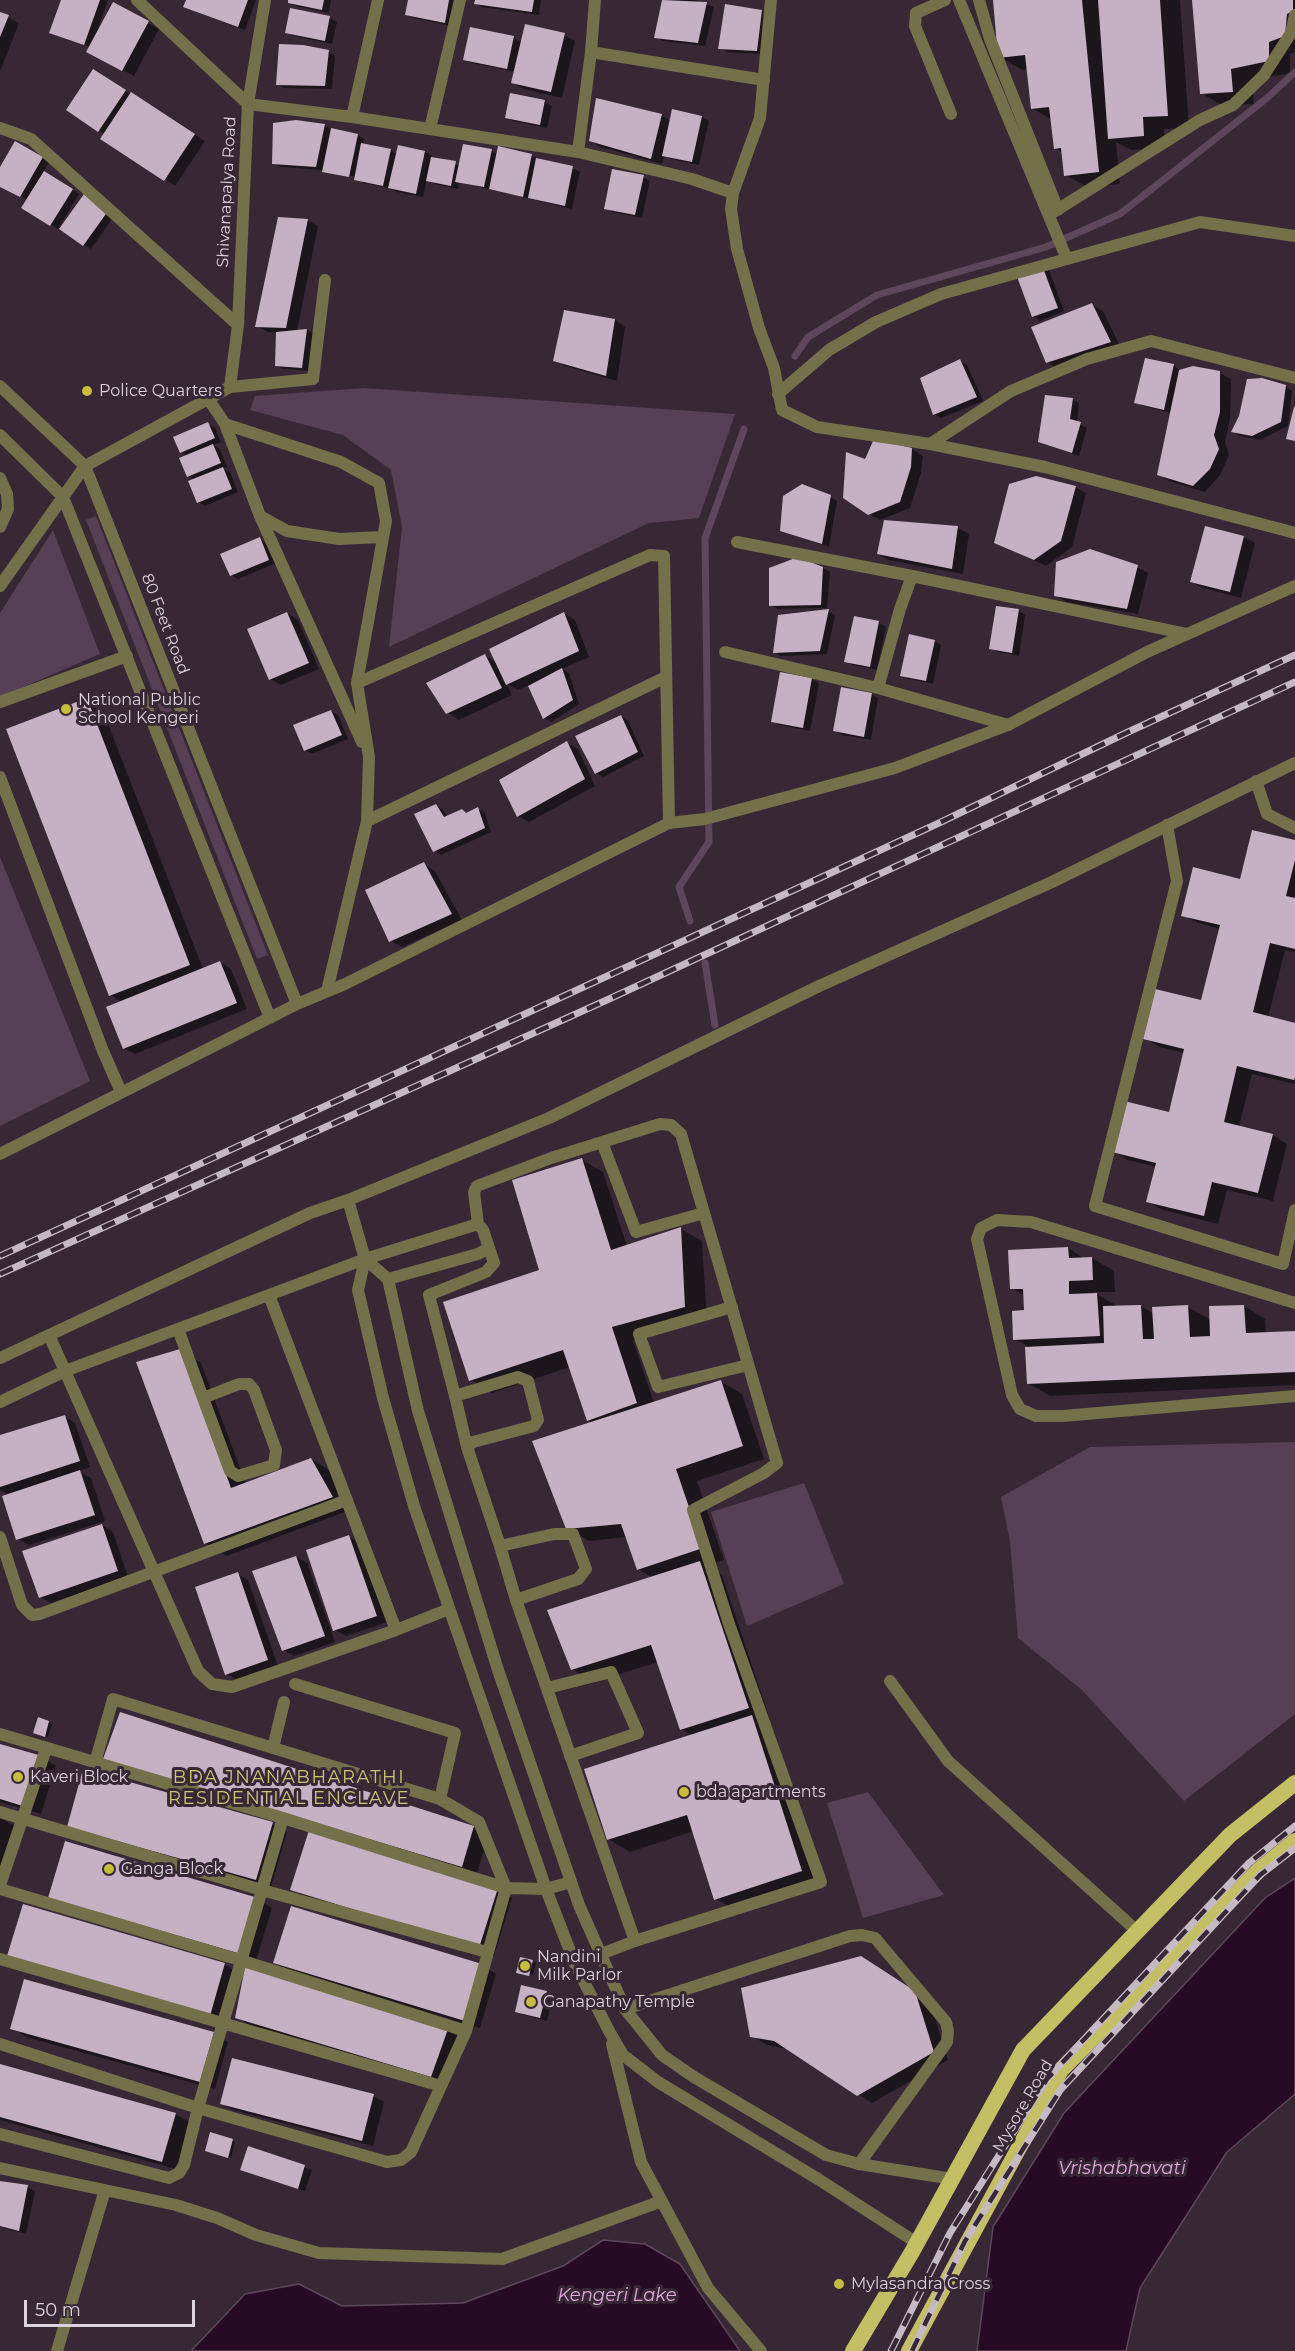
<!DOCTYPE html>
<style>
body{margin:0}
#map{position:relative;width:1295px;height:2351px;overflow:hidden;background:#382836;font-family:Montserrat,sans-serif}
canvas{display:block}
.scale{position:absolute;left:24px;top:2300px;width:171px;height:27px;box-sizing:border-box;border:3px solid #ddd3dc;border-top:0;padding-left:8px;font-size:18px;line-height:21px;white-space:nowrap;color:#ddd3dc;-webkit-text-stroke:4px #382836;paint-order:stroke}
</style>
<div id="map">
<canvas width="1295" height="2351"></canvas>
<div class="scale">50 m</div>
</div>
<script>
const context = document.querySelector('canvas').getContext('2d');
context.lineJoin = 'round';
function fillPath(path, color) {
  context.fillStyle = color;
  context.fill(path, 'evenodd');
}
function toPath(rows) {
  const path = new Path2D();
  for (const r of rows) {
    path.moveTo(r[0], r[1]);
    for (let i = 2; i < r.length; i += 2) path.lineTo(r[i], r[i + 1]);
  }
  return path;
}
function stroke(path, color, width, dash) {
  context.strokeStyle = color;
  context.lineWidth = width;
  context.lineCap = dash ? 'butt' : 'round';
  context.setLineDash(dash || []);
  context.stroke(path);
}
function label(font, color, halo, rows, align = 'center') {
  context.font = font + ' Montserrat,sans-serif';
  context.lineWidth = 6;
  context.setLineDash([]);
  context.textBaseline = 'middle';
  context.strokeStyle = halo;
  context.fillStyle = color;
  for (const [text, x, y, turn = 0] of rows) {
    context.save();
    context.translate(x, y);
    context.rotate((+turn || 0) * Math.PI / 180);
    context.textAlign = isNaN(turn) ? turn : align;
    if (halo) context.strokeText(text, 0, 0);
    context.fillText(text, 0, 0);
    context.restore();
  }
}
fillPath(toPath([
 [364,388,735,414,699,518,649,523,389,647,402,527,391,470,343,435,250,410,255,396],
 [96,516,268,955,257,959,86,520],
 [53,530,100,654,0,697,0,613],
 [0,857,90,1081,0,1126],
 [1295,1442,1295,1714,1184,1801,1082,1690,1018,1638,1010,1541,1001,1497,1090,1447],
 [804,1483,844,1584,747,1626,711,1512],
 [868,1792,944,1895,863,1918,827,1803]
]), '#573f55');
const water = toPath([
 [1295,1878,1295,2094,1227,2152,1140,2288,1126,2351,977,2351,993,2227,1064,2113,1265,1898,1295,1878],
 [603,2240,645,2244,680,2264,740,2351,191,2351,245,2294,299,2284,342,2306,463,2303,563,2266,603,2240]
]);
fillPath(water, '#270b25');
stroke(water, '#5e475c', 1.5);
fillPath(toPath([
 [62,0,108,0,98,28,100,28,113,4,159,29,134,76,98,57,90,47,51,32],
 [188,0,256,0,245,30,192,10],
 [290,0,331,0,329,13,296,6,289,2],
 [409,0,457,0,452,26,413,18,406,14],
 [476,0,541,0,539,15,482,7,475,3],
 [663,0,695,0,714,7,705,46,663,41,656,37],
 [994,0,1180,0,1189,128,1164,129,1165,148,1131,150,1116,142,1120,184,1087,187,1065,175,1063,153,1055,148,1052,120,1032,108,1028,69,1022,70,1000,57],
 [1193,0,1295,0,1295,52,1290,54,1290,73,1252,80,1254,104,1223,106,1201,93],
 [762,11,769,15,764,54,727,52,720,48],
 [0,13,19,23,1,69,0,69],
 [330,18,337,22,332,44,293,36,286,32],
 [564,35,575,41,562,98,524,89,513,83,516,72,472,63,465,59,513,38,522,43],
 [328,51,335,56,332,89,284,88,277,84],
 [100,75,205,141,175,186,99,130],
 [511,95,545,102,552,106,547,128,513,121,506,117],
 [661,115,671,121,702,117,709,121,699,165,671,159,664,155,662,164,601,147,590,141],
 [324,125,331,129,357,135,364,139,363,145,390,150,397,154,399,147,425,152,432,156,431,158,460,166,491,151,498,154,531,155,538,159,573,168,580,172,572,209,459,182,458,189,435,184,427,179,423,197,397,192,390,188,363,183,356,177,329,172,329,174,322,170,281,167,273,163],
 [15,143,49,162,43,172,79,194,58,229,23,207,28,200,0,185,0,170],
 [643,177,650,181,642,218,613,212,606,208],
 [84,196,114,216,91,249,84,245],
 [307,220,318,226,297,331,307,330,314,334,309,371,283,369,276,365,277,333,268,332,257,326],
 [1042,266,1049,270,1064,311,1040,321,1033,316],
 [1092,305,1103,311,1121,348,1059,369,1047,362],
 [615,320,625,327,617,381,565,366,555,360],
 [1146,359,1174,365,1180,371,1219,373,1231,379,1230,419,1225,442,1229,455,1220,475,1205,492,1169,481,1158,474,1171,413,1143,406,1136,402],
 [960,361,967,365,983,401,941,418,934,414],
 [1285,386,1292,391,1288,426,1260,440,1240,436,1233,432,1240,416],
 [1072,399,1079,403,1077,423,1087,428,1079,456,1040,442],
 [208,424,215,428,221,442,213,445,220,449,227,467,223,469,230,472,238,492,205,506,198,502,195,480,188,476,188,456,181,452],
 [912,449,923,456,921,473,910,508,880,520,868,513,866,461],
 [1075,487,1086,493,1072,547,1046,566,995,542],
 [830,497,837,501,829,547,781,530],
 [885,521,958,528,969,534,963,574,889,560,878,554],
 [1206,527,1244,537,1255,543,1241,598,1203,588,1192,582],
 [260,539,267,543,276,563,238,579,231,575],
 [1137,567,1148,573,1138,614,1066,602,1055,595],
 [823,568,830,572,827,608,778,609,771,605],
 [1018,610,1025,615,1019,656,998,652,990,648],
 [828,611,835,615,827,654,781,656,774,652],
 [287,613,298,620,319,669,281,685,270,679],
 [564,613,575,620,589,657,562,669,569,673,579,704,551,722,544,718,529,685,518,690,506,683,512,695,459,720,448,713,429,684,485,656,497,663],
 [879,623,886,627,877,670,853,665,846,661],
 [934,641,941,645,933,684,909,679,902,675],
 [812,679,819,683,810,731,779,725,772,721],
 [871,694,878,698,871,740,842,735,835,731],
 [87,699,102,708,203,969,220,962,231,969,247,1009,135,1054,124,1048,122,1002,110,995],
 [331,711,338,715,348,739,312,754,305,750],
 [621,716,628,721,644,756,603,777,596,773],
 [567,743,578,749,595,786,529,822,518,816],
 [436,806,443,810,447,817,467,814,478,809,485,813,491,832,441,855,434,850],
 [1295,842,1295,952,1285,950,1268,1018,1295,1024,1295,1084,1252,1074,1239,1127,1272,1135,1287,1144,1273,1201,1227,1190,1218,1224,1163,1210,1148,1202,1157,1167,1128,1160,1114,1151,1170,1114,1185,1053,1159,1047,1145,1038,1202,1002,1220,929,1198,923,1183,915,1241,881],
 [424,864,435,871,462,920,402,947,391,941],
 [582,1160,603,1172,627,1246,681,1229,702,1241,707,1319,633,1340,654,1403,720,1381,742,1394,764,1459,697,1481,724,1560,706,1566,722,1575,770,1720,761,1723,773,1729,823,1883,737,1911,716,1899,694,1831,630,1852,608,1839,693,1736,681,1729,658,1662,594,1682,572,1669,653,1578,638,1569,627,1537,589,1541,567,1528,593,1423,588,1420,570,1367,492,1393,471,1380,541,1271],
 [1068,1248,1085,1259,1092,1258,1114,1271,1115,1292,1093,1292,1119,1307,1141,1306,1154,1314,1188,1307,1211,1320,1244,1306,1265,1319,1266,1334,1295,1332,1295,1385,1050,1396,1028,1383,1027,1346,1015,1339,1026,1312,1025,1296,1012,1288],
 [180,1350,201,1363,246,1484,311,1459,333,1472,353,1509,227,1556,205,1543],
 [64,1416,75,1423,90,1467,78,1471,91,1478,105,1521,29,1545,18,1539,9,1495,0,1490,0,1437],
 [102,1525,113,1532,128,1577,51,1603,40,1597],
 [349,1537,360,1543,387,1622,346,1636,335,1630],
 [296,1557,307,1563,335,1642,294,1656,283,1650],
 [237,1574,248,1580,278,1666,238,1680,227,1674],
 [39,1719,52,1724,48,1737,38,1734],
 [0,1745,41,1757,56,1766,41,1814,0,1802],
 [119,1767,473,1827,488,1835,477,1874],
 [0,1818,19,1828,0,1883],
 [272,1824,287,1832,271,1887,84,1834],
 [292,1889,497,1889,512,1898,494,1956,306,1898],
 [257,1899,272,1908,256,1961,65,1905],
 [24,1906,225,1965,239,1973,225,2023],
 [861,1957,930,2001,948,2060,872,2103,788,2049,767,2045,752,2036],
 [533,1961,536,1963,533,1975,519,1972],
 [275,1963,482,1965,496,1974,480,2028,290,1971],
 [25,1981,214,2034,228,2042,215,2089,26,2037,12,2028],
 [546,1993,553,1997,547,2021,524,2015,517,2011],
 [237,2017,447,2030,462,2039,446,2084,251,2026],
 [0,2065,175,2114,190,2122,176,2169,0,2120],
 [373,2096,384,2102,373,2146,233,2110,222,2104],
 [232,2140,235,2142,231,2158,210,2152],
 [249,2148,312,2170,305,2191,242,2170],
 [0,2183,28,2187,35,2191,26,2234,0,2227]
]), '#0007');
stroke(toPath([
 [795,356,808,337,877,295,1046,247,1120,214,1267,98,1295,72],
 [690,921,679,887,709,842,705,538,744,429],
 [705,963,715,1025]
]), '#5e475c', 7);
fillPath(toPath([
 [61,0,100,0,84,45,49,33],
 [186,0,248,0,238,27,183,7],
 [288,0,324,0,322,10,288,3],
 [408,0,449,0,445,23,405,15],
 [475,0,534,0,532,12,474,4],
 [662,0,707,2,698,43,654,38],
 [993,0,1082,0,1099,172,1064,176,1061,148,1054,149,1049,107,1031,109,1025,55,998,58],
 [1098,0,1160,0,1168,116,1143,117,1144,136,1108,139],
 [1192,0,1293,0,1293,11,1287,14,1285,36,1269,42,1269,61,1231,69,1233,92,1200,94],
 [113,2,149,21,122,71,86,52],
 [725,4,762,10,757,51,718,49],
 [290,8,330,16,325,41,285,33],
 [0,12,9,15,0,37],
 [525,24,565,33,551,92,511,83],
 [470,27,514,36,507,69,463,60],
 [279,44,303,45,329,50,325,86,276,85],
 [93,69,126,90,98,132,66,110],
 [131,92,195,134,164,181,100,139],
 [510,93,545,100,540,125,505,118],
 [596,98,662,114,651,159,589,141],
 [672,109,702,116,692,162,662,156],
 [296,120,325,124,316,167,272,164,273,123],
 [331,128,358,134,349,177,322,172],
 [15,141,43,157,20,197,0,187,0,167],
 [361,143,391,149,383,186,354,180],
 [463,144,492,149,484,187,455,182],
 [398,145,425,151,416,194,388,188],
 [498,146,532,154,523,197,489,189],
 [431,157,456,161,451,186,426,181],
 [536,158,573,166,565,206,528,198],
 [612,169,644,175,635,215,604,209],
 [44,171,73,189,50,226,21,208],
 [84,194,108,211,83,246,59,229],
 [278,217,308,219,286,328,255,327],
 [1042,265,1058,308,1032,317,1016,274],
 [1092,303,1111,342,1046,363,1031,327],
 [564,310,615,319,606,376,553,361],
 [307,329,302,368,275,366,276,332],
 [1145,358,1174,364,1164,410,1134,403],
 [960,359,977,397,933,415,920,378],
 [1193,366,1220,371,1220,412,1214,435,1219,449,1210,469,1193,486,1157,475,1179,370],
 [1262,378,1286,385,1281,422,1252,436,1231,432,1239,416,1247,379],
 [1045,395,1073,398,1070,419,1081,422,1072,453,1038,442],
 [1294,407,1295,407,1295,441,1286,439],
 [208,422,215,438,180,453,173,437],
 [874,439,912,448,911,467,900,502,868,515,843,498,846,452,865,459],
 [213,444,221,463,187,477,179,458],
 [223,467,232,489,197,503,188,481],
 [1036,476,1076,486,1061,541,1034,560,994,543,1009,484],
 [802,484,831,495,822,544,780,531,783,496],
 [884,520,958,526,952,569,877,554],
 [1205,526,1244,536,1230,592,1190,582],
 [260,537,269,560,230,576,220,554],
 [1090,549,1138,565,1127,609,1054,596,1056,562],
 [798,557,823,567,821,605,769,606,769,568],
 [996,606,1019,609,1012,653,989,649],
 [829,609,820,651,773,653,778,615],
 [287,612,309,663,269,680,247,629],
 [564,612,579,651,506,685,489,649],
 [854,616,879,621,870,667,844,662],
 [909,634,935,640,926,681,900,676],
 [485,654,502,688,446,714,426,683],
 [562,668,573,700,543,719,528,686],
 [780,672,812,678,803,728,771,722],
 [841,687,872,693,864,737,833,731],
 [87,698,190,965,109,996,6,729],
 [331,710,342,735,304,751,293,725],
 [621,715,638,752,595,774,575,736],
 [567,741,585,779,517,817,499,780],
 [436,804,444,817,462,809,466,813,478,807,485,828,433,852,414,814],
 [1252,830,1295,840,1295,860,1286,896,1295,898,1295,949,1270,943,1253,1012,1295,1023,1295,1078,1294,1080,1237,1066,1224,1122,1273,1134,1258,1193,1212,1182,1204,1216,1146,1202,1156,1163,1112,1152,1124,1101,1169,1112,1184,1049,1143,1039,1155,989,1201,1000,1220,925,1181,916,1193,867,1240,879],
 [424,862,452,914,389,942,365,890],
 [220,961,237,1003,123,1049,106,1007],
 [582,1158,611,1250,681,1227,685,1307,612,1327,637,1403,587,1421,563,1350,469,1381,443,1302,539,1270,512,1180],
 [1068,1247,1069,1258,1092,1257,1093,1280,1069,1281,1069,1294,1097,1293,1100,1336,1013,1340,1012,1311,1024,1310,1023,1289,1010,1289,1008,1250],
 [1141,1305,1143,1339,1154,1339,1152,1307,1188,1305,1190,1337,1210,1336,1209,1306,1244,1305,1246,1333,1295,1331,1295,1372,1027,1384,1025,1347,1104,1343,1103,1306],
 [180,1349,231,1488,311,1458,333,1497,204,1544,136,1362],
 [721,1380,743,1446,676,1469,703,1548,637,1570,621,1524,566,1529,532,1441],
 [65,1415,80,1461,0,1487,0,1435],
 [80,1470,95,1515,16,1540,2,1496],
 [102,1524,118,1571,39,1598,22,1551],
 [349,1535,377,1616,333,1631,306,1550],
 [296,1556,325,1636,282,1651,252,1571],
 [700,1561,749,1708,680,1730,651,1645,571,1670,547,1610],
 [238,1572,268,1660,225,1675,195,1587],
 [120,1712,474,1826,462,1867,103,1759],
 [752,1715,802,1871,714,1900,687,1815,607,1840,584,1769],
 [38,1717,49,1721,45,1737,33,1733],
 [0,1744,42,1756,26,1807,0,1799],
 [83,1769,273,1822,256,1880,67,1827],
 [309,1830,498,1888,479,1948,290,1890],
 [65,1841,258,1898,241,1954,48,1898],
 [23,1904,225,1963,210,2016,7,1956],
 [291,1906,482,1964,465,2021,273,1963],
 [861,1956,915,1991,934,2052,857,2096,774,2041,750,2037,741,1988],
 [520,1957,533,1960,529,1976,516,1973],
 [245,1967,448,2029,431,2077,235,2018],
 [24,1979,214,2032,200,2082,10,2029],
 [521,1985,547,1991,540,2018,515,2012],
 [232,2058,374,2094,362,2141,220,2104],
 [0,2064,176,2113,162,2162,0,2117],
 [210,2132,233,2139,228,2158,205,2151],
 [248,2146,305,2165,298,2189,240,2170],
 [0,2181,28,2185,19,2231,0,2226]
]), '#c5b1c3');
stroke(toPath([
 [945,0,916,13,915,26,951,114],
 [313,379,325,280],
 [0,702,127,656],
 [0,777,103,1051,121,1092],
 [890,1681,948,1761,1137,1931],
 [625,2009,850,1936,862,1935,875,1938,946,2022,948,2031,947,2042,859,2164]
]), '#73704a', 12);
stroke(toPath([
 [137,0,248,104,352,117,578,152,692,179,733,193],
 [959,0,1066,257],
 [979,0,990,39,1058,210],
 [591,52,764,80],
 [352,117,378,0],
 [0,128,31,139,238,325],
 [430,129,460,0],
 [578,152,591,52,595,0],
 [1049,215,1200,120,1233,105,1264,75,1291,33,1295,15],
 [209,400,225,424,341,462,379,483,386,521,357,683,369,757,367,821,327,991],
 [225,424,260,516,362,742],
 [930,444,1011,391,1087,359,1151,341,1295,378],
 [0,478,7,494,8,509,0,527],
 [260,516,287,531,339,539,383,537],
 [737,542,912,576,1187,634],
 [0,586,63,497],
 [725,652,878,688,1008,725],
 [357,683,650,555,664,556,669,823],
 [878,688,900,609,912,576],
 [1256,781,1267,814,1295,828],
 [367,821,666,677],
 [1167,825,1177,881,1095,1206,1283,1264,1295,1210],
 [660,1124,671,1125,681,1134,777,1463,764,1473,693,1510,729,1624,821,1882,635,1941,516,1600,578,1579,586,1569,573,1534,554,1534,500,1546,467,1447,473,1442,534,1426,538,1420,528,1381,518,1377,455,1396,429,1295,486,1272,494,1263,483,1230,478,1224,474,1192,477,1186,551,1158,660,1124],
 [602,1142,636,1232,704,1213],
 [348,1200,365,1259,358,1290,383,1398,414,1506,546,1889,575,1964,609,2031,623,2055,658,2082,818,2179,917,2243],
 [365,1259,388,1279,418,1411,498,1670,579,1905,625,2009,662,2055,694,2077,826,2155,859,2164,953,2179],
 [388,1279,478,1254,489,1248],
 [269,1295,396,1630],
 [1295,1303,1031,1222,997,1220,981,1228,977,1239,1012,1395,1020,1409,1036,1416,1063,1416,1295,1396],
 [732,1307,639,1334,658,1387,748,1365],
 [178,1329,203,1398,230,1471,238,1476,274,1465,276,1450,254,1390,249,1384,239,1384,203,1398],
 [49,1335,198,1671,212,1684,232,1687,396,1630,449,1609],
 [0,1358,310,1213,348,1200,549,1118,817,987,1052,882,1295,763],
 [455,1396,467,1447],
 [0,1402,65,1371,293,1286,365,1259,478,1224],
 [0,1537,22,1605,32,1615,40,1614,347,1500],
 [500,1546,516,1600],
 [295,1684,455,1733,440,1799],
 [547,1688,611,1672,638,1733,570,1756],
 [0,1734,283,1818,506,1888,546,1889,571,1882],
 [273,1748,284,1702],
 [0,1812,262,1890,487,1952],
 [0,1885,46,1749],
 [0,1889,240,1960,466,2031],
 [601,1954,635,1941],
 [0,1959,441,2086],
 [0,2044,198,2108,387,2162,401,2160,411,2152,466,2031,506,1888,479,1822,440,1799,113,1699,95,1763],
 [612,2044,641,2162,708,2288,761,2351],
 [0,2134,169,2178,179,2173,184,2165,198,2108,283,1818],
 [0,2168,176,2205,217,2218,256,2235,319,2253,502,2259,662,2201],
 [57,2351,105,2190]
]), '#73704a', 12);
stroke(toPath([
 [771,0,760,118,733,193,731,209,737,249,759,328,774,368,782,410,817,427,930,444,1045,467,1295,533],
 [0,386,85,466,297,1004],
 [230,387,238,325,248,104,265,0],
 [778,394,829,350,876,322,941,294,1200,222,1295,236],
 [0,435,63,497,270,1018],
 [63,497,85,466,230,387,313,379],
 [0,1154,297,1004,345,984,669,823,705,819,895,768,1008,725,1147,652,1295,586]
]), '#73704a', 12);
stroke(toPath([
 [853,2351,912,2252,1023,2050,1230,1835,1295,1783],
 [909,2351,1061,2070,1259,1870,1295,1841]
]), '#c4be64', 16);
const rail = toPath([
 [0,1256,939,823,1126,733,1295,655],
 [0,1274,609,999,1295,682],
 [891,2351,950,2233,1047,2079,1249,1863,1295,1826],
 [912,2351,965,2241,1061,2089,1260,1875,1295,1848]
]);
stroke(rail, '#c5bac4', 7);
stroke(rail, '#382836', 4.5, [14]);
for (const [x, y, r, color] of [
 [87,391,6,"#c6bc3d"],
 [66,709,6,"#c6bc3d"],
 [18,1777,6,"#c6bc3d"],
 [684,1792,6,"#c6bc3d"],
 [109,1869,6,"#c6bc3d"],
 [525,1966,6,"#c6bc3d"],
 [531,2002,6,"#c6bc3d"],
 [839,2284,6,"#c6bc3d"]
]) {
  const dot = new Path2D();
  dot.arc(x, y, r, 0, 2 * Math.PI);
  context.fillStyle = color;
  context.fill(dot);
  stroke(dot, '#382836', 2);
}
label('16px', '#ddd3dc', '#382836', [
 ["Shivanapalya Road",227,192,-87],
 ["80 Feet Road",165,624,69],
 ["Mysore Road",1023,2106,-60]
]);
label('16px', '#ddd3dc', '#382836', [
 ["Police Quarters",99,391],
 ["National Public",78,700],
 ["School Kengeri",78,718],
 ["Kaveri Block",30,1777],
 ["bda apartments",696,1792],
 ["Ganga Block",121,1869],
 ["Nandini",537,1957],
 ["Milk Parlor",537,1975],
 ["Ganapathy Temple",543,2002],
 ["Mylasandra Cross",851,2284]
], 'left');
context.letterSpacing = '1.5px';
label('18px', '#cac476', '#382836', [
 ["BDA JNANABHARATHI",289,1778],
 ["RESIDENTIAL ENCLAVE",289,1799]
]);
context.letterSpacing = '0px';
label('italic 18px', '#e1aadc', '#382836', [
 ["Vrishabhavati",1122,2169],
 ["Kengeri Lake",617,2296]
]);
</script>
